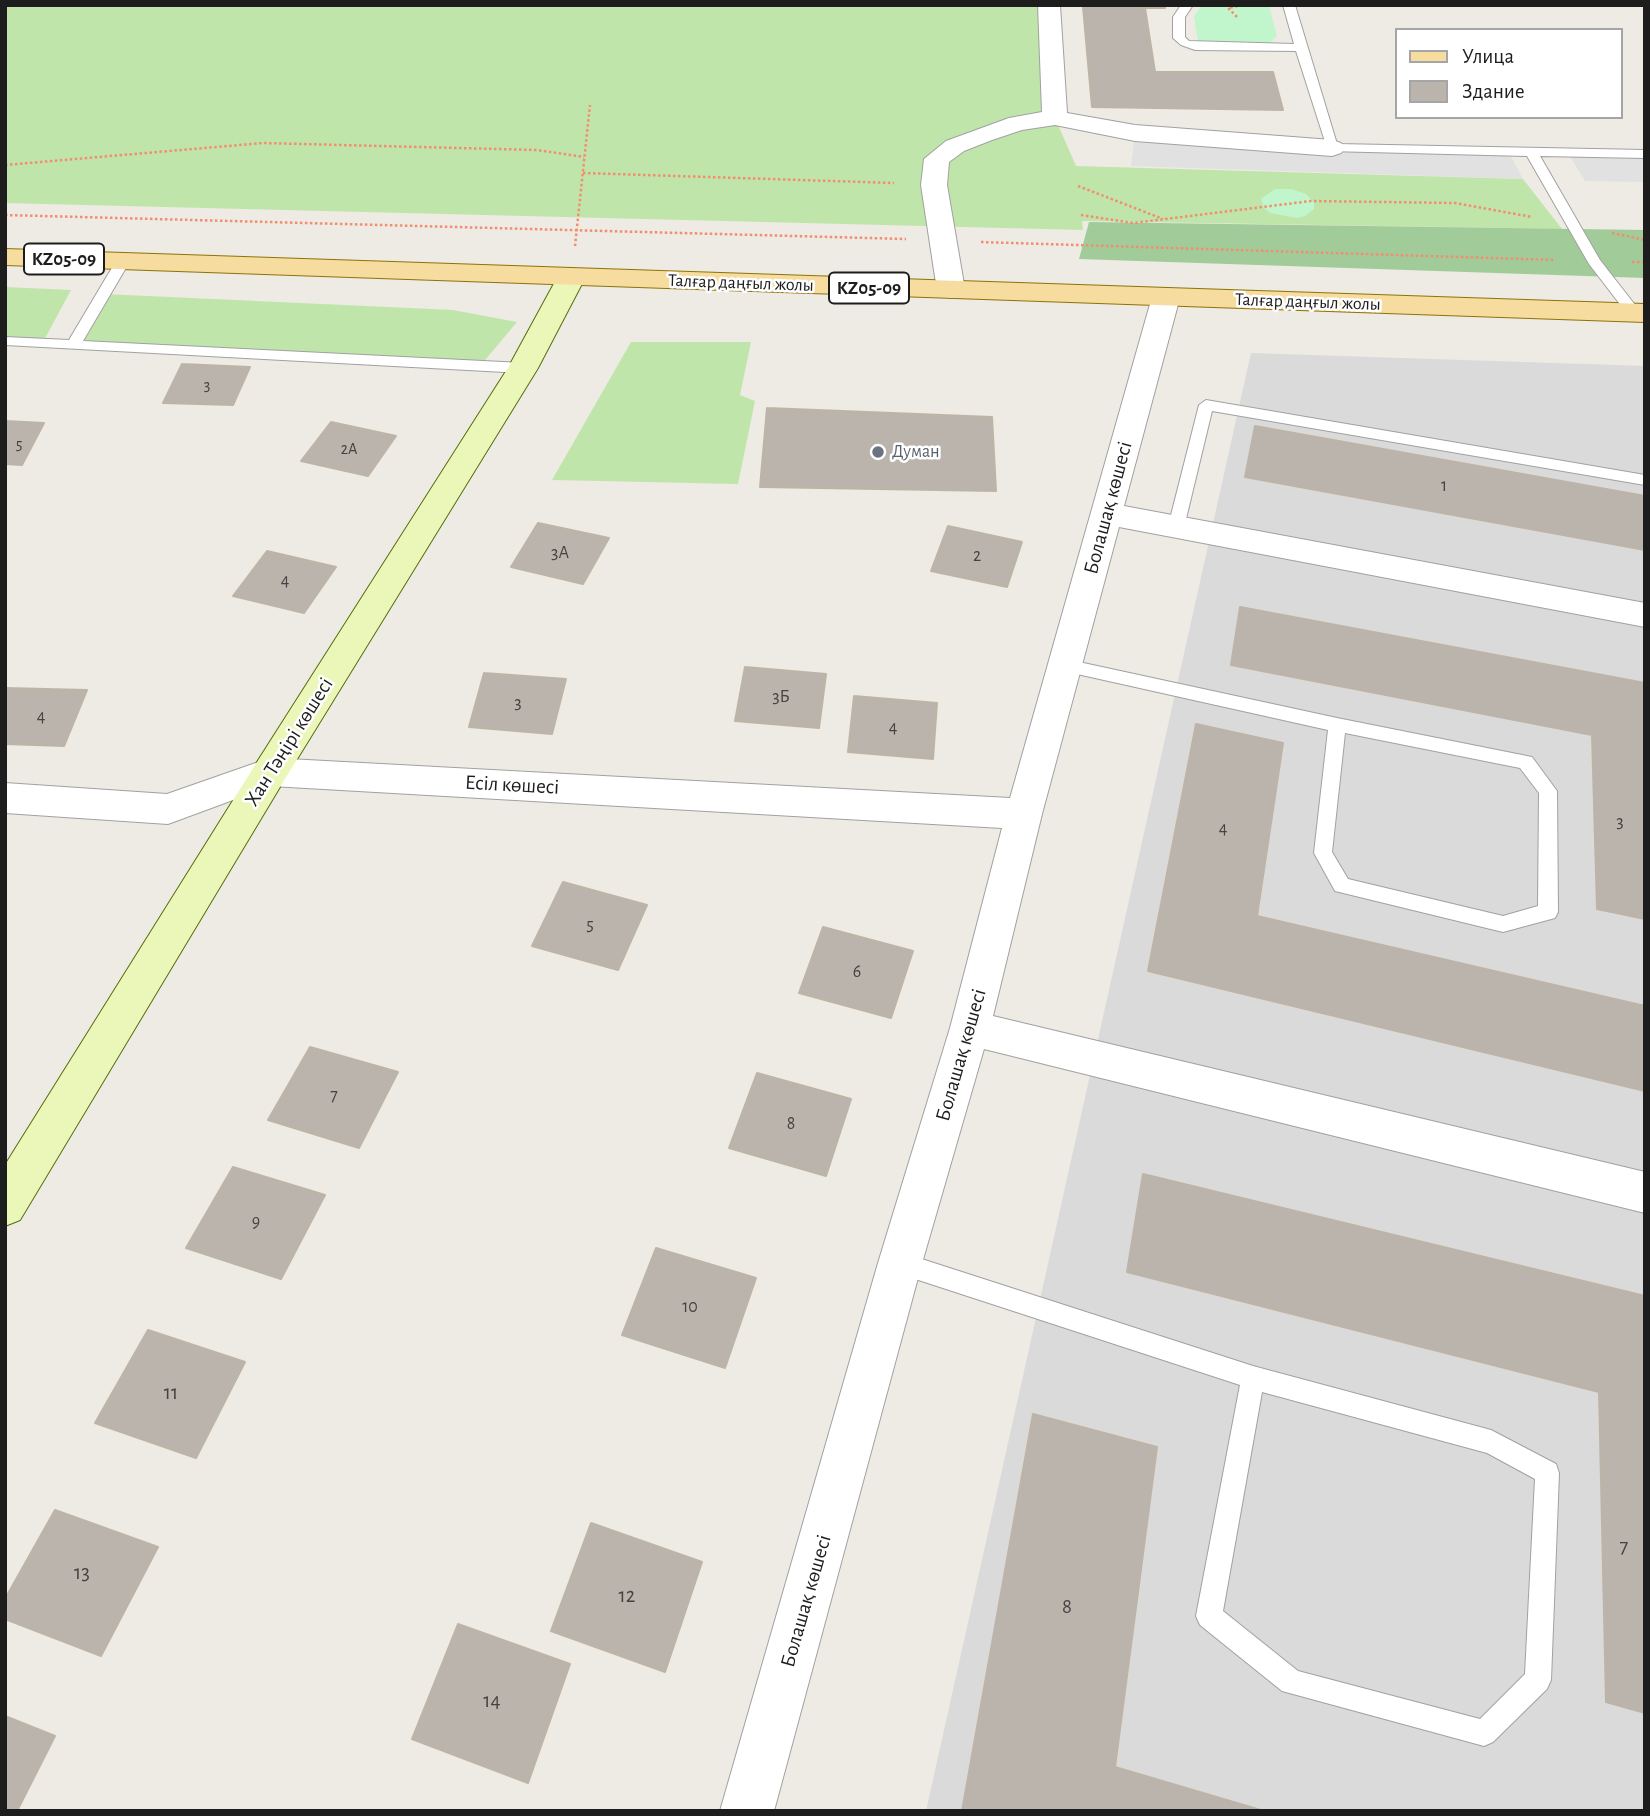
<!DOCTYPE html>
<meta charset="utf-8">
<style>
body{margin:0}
#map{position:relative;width:1650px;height:1816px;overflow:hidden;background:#edebe3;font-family:"Alegreya Sans",sans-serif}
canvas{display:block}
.frame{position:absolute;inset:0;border:7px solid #1d1d1d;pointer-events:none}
.legend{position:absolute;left:1395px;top:28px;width:228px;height:91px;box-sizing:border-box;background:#fff;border:2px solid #a5a5a5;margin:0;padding:9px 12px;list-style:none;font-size:21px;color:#1d1d1d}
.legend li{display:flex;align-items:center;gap:14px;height:35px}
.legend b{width:35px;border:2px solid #a5a5a5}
</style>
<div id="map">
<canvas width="1650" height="1816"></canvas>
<div class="frame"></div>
<ul class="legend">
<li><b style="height:9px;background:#f7dc9f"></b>Улица</li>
<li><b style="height:19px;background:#bab4ad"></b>Здание</li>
</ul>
</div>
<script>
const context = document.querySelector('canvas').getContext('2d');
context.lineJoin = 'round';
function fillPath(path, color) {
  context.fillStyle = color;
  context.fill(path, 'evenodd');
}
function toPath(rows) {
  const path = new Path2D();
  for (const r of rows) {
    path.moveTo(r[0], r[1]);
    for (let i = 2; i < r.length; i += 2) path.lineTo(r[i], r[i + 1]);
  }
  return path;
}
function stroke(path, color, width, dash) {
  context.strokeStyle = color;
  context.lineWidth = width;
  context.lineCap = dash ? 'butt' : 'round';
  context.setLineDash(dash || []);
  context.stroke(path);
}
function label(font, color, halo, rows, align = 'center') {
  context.font = font + ' "Alegreya Sans",sans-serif';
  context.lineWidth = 5;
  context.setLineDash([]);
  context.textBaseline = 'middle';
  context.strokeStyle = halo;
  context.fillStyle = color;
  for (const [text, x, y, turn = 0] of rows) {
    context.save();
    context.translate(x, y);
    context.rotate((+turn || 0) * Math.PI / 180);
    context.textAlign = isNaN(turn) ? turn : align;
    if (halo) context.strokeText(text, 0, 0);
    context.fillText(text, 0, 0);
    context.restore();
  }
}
fillPath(toPath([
 [1251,353,1645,366,1645,1811,926,1811]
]), '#dbdada');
fillPath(toPath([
 [5,5,1049,5,1055,118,1076,166,1523,179,1562,229,1082,221,1083,230,5,203],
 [5,287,71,290,43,342,5,340],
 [104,294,453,310,517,322,480,366,74,344],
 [631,342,751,342,740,395,755,401,738,484,552,480]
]), '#c0e5ab');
fillPath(toPath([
 [1089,222,1645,230,1645,278,1079,259]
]), '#a2cb9a');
fillPath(toPath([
 [1202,5,1269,5,1277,36,1267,45,1198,42,1194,16],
 [1275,189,1291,189,1306,194,1314,203,1314,209,1305,216,1297,218,1270,213,1264,208,1261,199]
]), '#c1f6cc');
fillPath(toPath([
 [1135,133,1508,151,1523,179,1131,166],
 [1568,153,1645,154,1645,182,1585,181]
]), '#e1e1e1');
const building = toPath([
 [1098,5,1165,5,1165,8,1145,8,1155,72,1273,72,1283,110,1092,107,1083,7,1098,5],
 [182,364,250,367,233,405,163,403,182,364],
 [767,408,992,417,996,491,760,487,767,408],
 [5,421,44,423,22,465,5,464,5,421],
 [331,422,396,436,368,476,301,461,331,422],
 [1255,426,1645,496,1645,550,1245,477,1255,426],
 [538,523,609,538,583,584,511,567,538,523],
 [948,526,1022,542,1007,587,931,571,948,526],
 [267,551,336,567,304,613,233,596,267,551],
 [1240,607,1645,683,1645,919,1597,909,1592,735,1231,665,1240,607],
 [745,667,826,674,819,728,735,721,745,667],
 [484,673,566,679,552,734,469,727,484,673],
 [5,688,87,690,64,746,5,744,5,688],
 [854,696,937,703,933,759,848,752,854,696],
 [1196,724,1283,743,1257,916,1645,1006,1645,1091,1148,971,1196,724],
 [563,882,647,905,618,970,532,946,563,882],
 [823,927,913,951,891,1018,799,993,823,927],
 [310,1047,398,1072,359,1148,268,1120,310,1047],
 [757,1073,851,1099,826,1176,729,1148,757,1073],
 [233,1167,325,1195,281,1279,186,1248,233,1167],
 [1143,1174,1645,1296,1645,1713,1606,1702,1599,1392,1127,1272,1143,1174],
 [656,1248,756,1278,725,1368,622,1335,656,1248],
 [148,1330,245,1362,196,1458,95,1423,148,1330],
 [1033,1414,1157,1447,1115,1767,1264,1811,962,1811,1033,1414],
 [55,1510,158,1547,101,1656,5,1619,5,1599,55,1510],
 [591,1523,702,1562,665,1672,551,1631,591,1523],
 [458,1624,570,1664,528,1783,412,1739,458,1624],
 [5,1716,55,1736,17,1811,5,1811,5,1716]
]);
fillPath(building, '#bab4ad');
stroke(building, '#beb4a6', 2);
const lane = toPath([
 [1181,5,1193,5,1185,17,1185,37,1189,41,1294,44,1283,5,1295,5,1337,144,1645,150,1645,158,1540,156,1600,260,1639,310,1645,311,1645,320,1629,316,1589,264,1527,156,1328,151,1296,51,1195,50,1181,45,1173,38,1173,17,1181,5],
 [123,257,130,261,83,341,523,363,530,368,523,373,5,345,5,337,69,340,116,261,123,257],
 [1206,400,1645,475,1645,485,1212,411,1184,527,1176,533,1168,527,1199,405,1206,400],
 [1065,659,1337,718,1532,757,1557,791,1558,912,1555,918,1503,932,1335,891,1314,853,1328,730,1059,670,1056,665,1059,660,1065,659],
 [1345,733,1520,768,1539,793,1538,906,1503,916,1348,879,1332,852,1345,733],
 [900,1252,1253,1366,1491,1430,1556,1464,1559,1473,1551,1680,1547,1689,1493,1742,1484,1746,1282,1691,1200,1625,1196,1616,1240,1385,900,1274,892,1271,889,1263,892,1255,900,1252],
 [1262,1392,1487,1453,1535,1479,1525,1674,1480,1719,1298,1671,1223,1611,1262,1392]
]);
const street = toPath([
 [1038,5,1060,5,1067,113,1135,125,1332,140,1341,143,1345,148,1341,153,1332,156,1135,141,1055,125,1022,130,992,140,964,151,949,162,947,185,965,290,961,296,951,298,941,296,937,290,921,185,924,159,946,141,1009,118,1042,112,1038,5],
 [1166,288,1176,291,1180,297,1124,506,1645,603,1645,627,1119,527,1042,814,993,1016,1645,1172,1645,1213,984,1049,922,1263,774,1811,720,1811,878,1263,950,1028,1002,828,271,786,168,824,5,813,5,783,167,794,270,758,1010,798,1152,297,1156,291,1166,288]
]);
const secondary = toPath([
 [571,270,581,272,585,278,538,368,283,782,20,1220,5,1226,5,1165,257,762,508,368,557,278,561,272,571,270]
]);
const primary = toPath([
 [5,249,1645,304,1645,322,5,265,5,249]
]);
stroke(lane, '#a1a1a1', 2);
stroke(street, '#a1a1a1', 2);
stroke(secondary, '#556d0a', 2);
stroke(primary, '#8d7308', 2);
stroke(toPath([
 [1237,17,1228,8,1242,5],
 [5,165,263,143,537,150,584,157],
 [583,173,894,183],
 [1078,186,1163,219],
 [5,215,906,239],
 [1081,215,1133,223,1311,201,1455,203,1532,217],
 [1612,233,1645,240],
 [981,242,1556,260],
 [575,246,590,105],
 [1632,262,1645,262]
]), '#f28e6f', 2.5, [2.5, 2.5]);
fillPath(lane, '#fff');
fillPath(street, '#fff');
fillPath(secondary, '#ebf6b9');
fillPath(primary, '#f7dc9f');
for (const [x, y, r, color] of [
 [878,452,7,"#6b7280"]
]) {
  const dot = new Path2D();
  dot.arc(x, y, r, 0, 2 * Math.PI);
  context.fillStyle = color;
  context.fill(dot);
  stroke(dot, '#fff', 2.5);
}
label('16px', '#444341', null, [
 ["3",207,385],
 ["5",19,444],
 ["2А",349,449]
]);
label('18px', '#1d1d1d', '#fff', [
 ["Талғар даңғыл жолы",741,283,2],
 ["Талғар даңғыл жолы",1308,302,2]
]);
label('18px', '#5b616d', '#fff', [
 ["Думан",892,452]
], 'left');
label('18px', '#444341', null, [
 ["1",1444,486],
 ["3А",560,553],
 ["2",977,556],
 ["4",285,581],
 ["3Б",781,697],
 ["3",518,703],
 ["4",41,717],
 ["4",893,728],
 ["3",1620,822],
 ["4",1223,829],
 ["5",590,925],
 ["6",857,972],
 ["7",334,1096],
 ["8",791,1124],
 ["9",256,1222],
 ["10",690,1307]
]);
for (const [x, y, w] of [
 [64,259,80],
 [869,288,80]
]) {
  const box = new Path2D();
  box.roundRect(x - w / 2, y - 15.5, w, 31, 5);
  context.fillStyle = '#fff';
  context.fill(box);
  stroke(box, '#1d1d1d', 2);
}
label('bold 19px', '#1d1d1d', null, [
 ["KZ05-09",64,259],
 ["KZ05-09",869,288]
]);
label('21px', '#1d1d1d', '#fff', [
 ["Болашақ көшесі",1108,508,-75],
 ["Хан Тәңірі көшесі",289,742,-58],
 ["Есіл көшесі",512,785,3],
 ["Болашақ көшесі",961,1055,-74],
 ["Болашақ көшесі",806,1601,-74]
]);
label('21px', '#444341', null, [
 ["11",171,1393],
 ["7",1624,1547],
 ["13",82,1573],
 ["12",627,1596],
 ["8",1067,1607],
 ["14",492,1701]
]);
</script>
